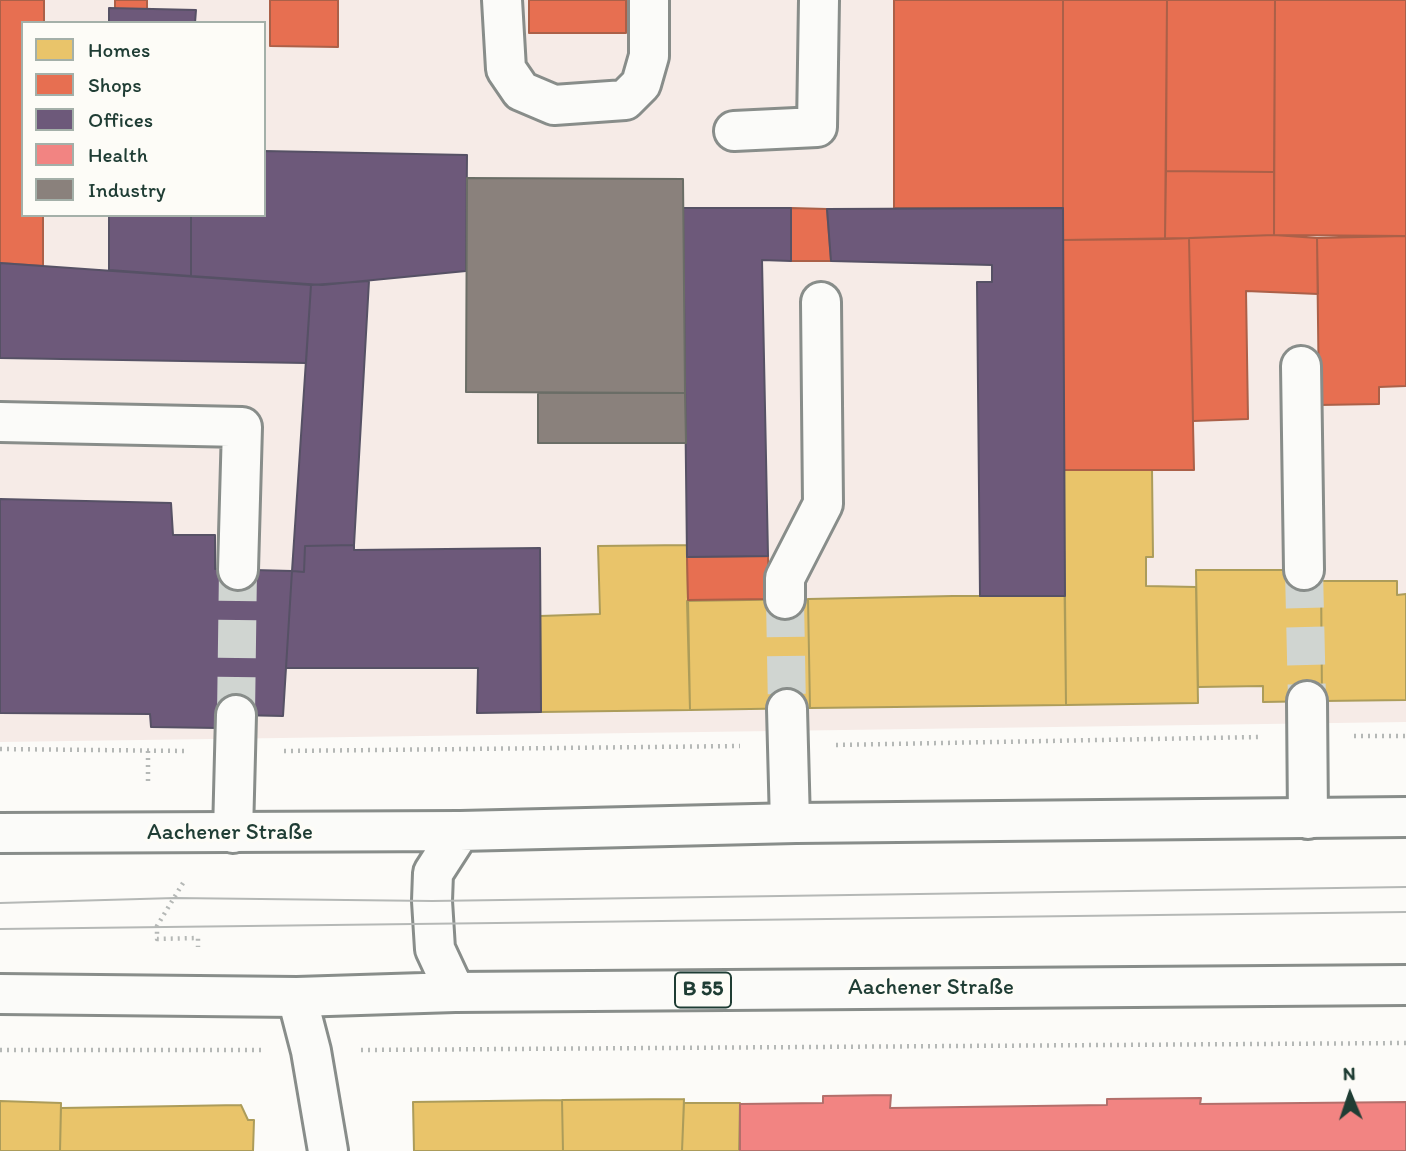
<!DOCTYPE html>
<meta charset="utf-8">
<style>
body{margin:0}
#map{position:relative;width:1406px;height:1151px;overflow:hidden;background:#fcfbf8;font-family:Itim,sans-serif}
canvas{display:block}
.legend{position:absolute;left:21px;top:21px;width:245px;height:196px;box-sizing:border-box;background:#fdfcf7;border:2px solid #a4b0a9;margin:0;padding:9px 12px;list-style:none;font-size:21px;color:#1f3d34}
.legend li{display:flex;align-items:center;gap:14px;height:35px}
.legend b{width:35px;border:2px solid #a4b0a9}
.north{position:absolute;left:1315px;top:1060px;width:70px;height:70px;-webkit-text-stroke:5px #fdfcf7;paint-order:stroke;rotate:358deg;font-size:19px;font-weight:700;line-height:28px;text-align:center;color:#1f3d34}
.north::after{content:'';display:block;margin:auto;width:24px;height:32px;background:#1f3d34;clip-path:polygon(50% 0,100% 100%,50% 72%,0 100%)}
</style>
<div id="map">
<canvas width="1406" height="1151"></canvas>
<ul class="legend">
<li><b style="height:19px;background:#e9c46a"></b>Homes</li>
<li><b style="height:19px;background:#e76f51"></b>Shops</li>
<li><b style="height:19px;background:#6d597a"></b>Offices</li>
<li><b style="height:19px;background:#f28482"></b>Health</li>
<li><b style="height:19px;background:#8a817c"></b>Industry</li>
</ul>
<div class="north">N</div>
</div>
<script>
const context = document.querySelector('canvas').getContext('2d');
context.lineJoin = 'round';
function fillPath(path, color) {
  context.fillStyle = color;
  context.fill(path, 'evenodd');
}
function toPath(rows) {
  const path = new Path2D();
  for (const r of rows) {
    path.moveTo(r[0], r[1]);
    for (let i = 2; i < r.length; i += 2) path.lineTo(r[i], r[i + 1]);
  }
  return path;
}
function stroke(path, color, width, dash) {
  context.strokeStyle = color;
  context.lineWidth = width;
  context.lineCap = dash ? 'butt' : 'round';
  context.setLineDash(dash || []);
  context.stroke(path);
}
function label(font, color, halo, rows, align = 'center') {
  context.font = font + ' Itim,sans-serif';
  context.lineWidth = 7;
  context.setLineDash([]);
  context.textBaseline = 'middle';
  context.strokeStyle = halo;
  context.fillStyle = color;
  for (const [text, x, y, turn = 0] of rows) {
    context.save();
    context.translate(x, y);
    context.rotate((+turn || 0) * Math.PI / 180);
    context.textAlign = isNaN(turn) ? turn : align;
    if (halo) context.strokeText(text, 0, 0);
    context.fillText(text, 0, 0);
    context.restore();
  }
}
fillPath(toPath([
 [0,0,1406,0,1406,722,0,742],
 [23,23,264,23,264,215,23,215]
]), '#f6ebe7');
const homes = toPath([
 [1152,469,1153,557,1146,557,1146,586,1196,587,1198,703,1066,705,1063,470,1152,469],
 [687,545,690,710,541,712,540,616,600,614,598,546,687,545],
 [1196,570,1321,570,1322,701,1263,702,1263,686,1198,687,1196,570],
 [1321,581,1397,581,1397,595,1406,594,1406,700,1322,701,1321,581],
 [953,596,1065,596,1066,705,810,708,808,599,953,596],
 [808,599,810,708,690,710,687,601,808,599],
 [684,1099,682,1151,563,1151,562,1100,684,1099],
 [562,1100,563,1151,414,1151,413,1102,562,1100],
 [0,1101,61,1103,60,1151,0,1151,0,1101],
 [684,1103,740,1103,739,1151,682,1151,684,1103],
 [241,1105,248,1120,254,1120,253,1151,60,1151,61,1108,241,1105]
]);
fillPath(homes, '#e9c46a');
stroke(homes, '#ac9c5a', 2);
const shops = toPath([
 [0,0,44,0,44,23,23,23,23,215,43,215,43,266,0,263,0,0],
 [115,0,147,0,147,9,115,9,115,0],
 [270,0,338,0,338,47,270,46,270,0],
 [529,0,626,0,626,33,529,33,529,0],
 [894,0,1063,0,1063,208,894,208,894,0],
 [1063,0,1167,0,1165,239,1063,240,1063,0],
 [1167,0,1275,0,1274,172,1166,171,1167,0],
 [1275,0,1406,0,1406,236,1274,235,1275,0],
 [1166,171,1274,172,1274,235,1165,239,1166,171],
 [791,208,827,209,831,261,791,261,791,208],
 [1274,235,1317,238,1318,294,1246,291,1248,419,1193,421,1189,238,1274,235],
 [1406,236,1406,386,1379,387,1379,404,1319,405,1317,238,1406,236],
 [1189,238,1194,470,1063,470,1063,240,1189,238],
 [768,556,769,599,688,600,687,557,768,556]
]);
fillPath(shops, '#e76f51');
stroke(shops, '#ab6048', 2);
const offices = toPath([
 [109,8,196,10,195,23,109,23,109,8],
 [264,151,467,155,466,271,322,285,191,276,191,215,264,215,264,151],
 [683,208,791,208,791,261,762,260,768,556,687,557,683,208],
 [1063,208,1065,596,980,596,977,282,992,282,992,265,831,261,827,209,1063,208],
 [109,215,191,215,191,276,109,270,109,215],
 [0,263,311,285,306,363,0,358,0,263],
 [369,281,354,545,305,546,304,572,292,571,311,285,369,281],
 [0,499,171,503,173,535,215,535,215,569,292,571,283,716,236,715,218,728,151,727,150,714,0,713,0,499],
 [354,545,354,550,540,548,541,712,477,713,478,668,286,668,292,571,304,572,305,546,354,545]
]);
fillPath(offices, '#6d597a');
stroke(offices, '#565165', 2);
const health = toPath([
 [891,1095,890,1108,1107,1105,1107,1099,1201,1098,1200,1104,1406,1102,1406,1151,740,1151,740,1104,823,1103,823,1096,891,1095]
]);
fillPath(health, '#f28482');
stroke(health, '#b36f6b', 2);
const industry = toPath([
 [467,178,683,179,685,393,466,392,467,178],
 [538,393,685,393,686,443,538,443,538,393]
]);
fillPath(industry, '#8a817c');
stroke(industry, '#6a6d66', 2);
stroke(toPath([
 [1304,570,1307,701],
 [785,599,787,709],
 [236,715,238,570]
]), '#d0d5d1', 38, [38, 19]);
const minor = toPath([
 [502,0,506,69,521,91,554,105,625,100,641,84,649,56,649,0],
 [734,131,817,127,819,0],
 [1301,366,1304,570],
 [0,422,242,427,238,570],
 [785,599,785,578,823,504,821,302],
 [1307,701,1308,819],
 [787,709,790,823],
 [233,833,236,715],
 [297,997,311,1051,328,1151]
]);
const major = toPath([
 [0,833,460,831,796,823,1406,817],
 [455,992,435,949,432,901,433,873,460,831],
 [0,994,297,997,455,992,1406,985]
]);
stroke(minor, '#888d8a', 44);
stroke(major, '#888d8a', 44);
stroke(toPath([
 [1354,736,1406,736],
 [836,745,1258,737],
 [0,749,187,751],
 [148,751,148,785],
 [284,751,740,746],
 [183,883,157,926,157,939,198,938,198,947],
 [0,1050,262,1050],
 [361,1050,1406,1043]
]), '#b5b8b6', 4.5, [2, 5]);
stroke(minor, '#fbfbf9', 38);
stroke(major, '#fbfbf9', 38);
stroke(toPath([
 [0,903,175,898,432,901,1406,887],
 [0,929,1406,912]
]), '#b5b8b6', 2);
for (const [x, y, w] of [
 [703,990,56]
]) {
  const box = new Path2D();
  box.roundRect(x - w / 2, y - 17.5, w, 35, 5);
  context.fillStyle = '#fdfcf7';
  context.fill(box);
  stroke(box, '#1f3d34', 2);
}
label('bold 21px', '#1f3d34', null, [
 ["B 55",703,990]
]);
label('23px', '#1f3d34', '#fdfcf7', [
 ["Aachener Straße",230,833],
 ["Aachener Straße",931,988]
]);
</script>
